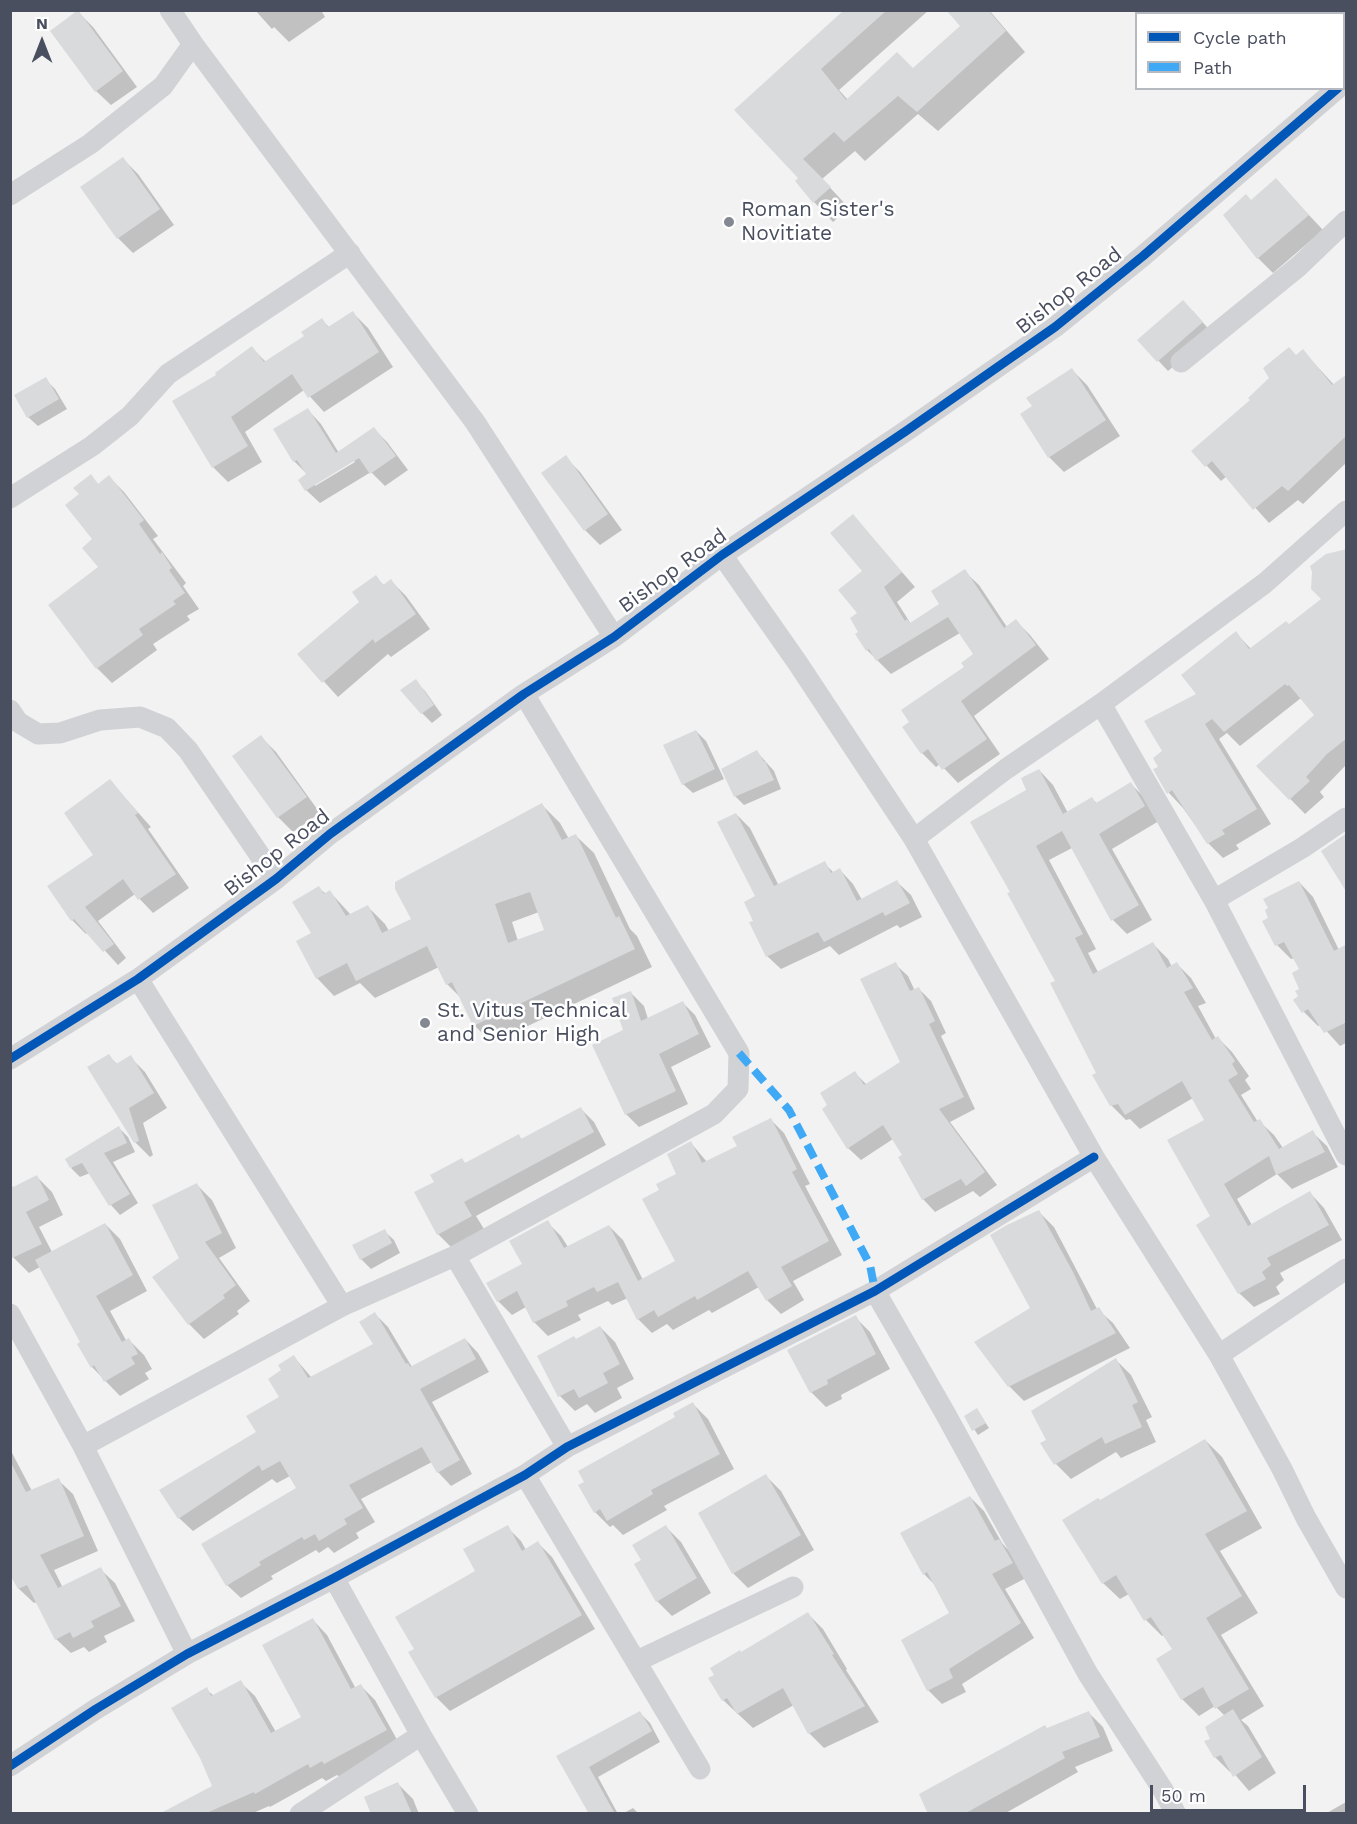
<!DOCTYPE html>
<style>
body{margin:0}
#map{position:relative;width:1357px;height:1824px;overflow:hidden;background:#f2f2f2;font-family:"Work Sans",sans-serif}
canvas{display:block}
.frame{position:absolute;inset:0;border:12px solid #494f5f;pointer-events:none}
.legend{position:absolute;left:1135px;top:12px;width:210px;height:78px;box-sizing:border-box;background:#fff;border:2px solid #b6b9bf;margin:0;padding:8px 10px;list-style:none;font-size:18px;color:#494f5f}
.legend li{display:flex;align-items:center;gap:12px;height:30px}
.legend b{width:30px;border:2px solid #b6b9bf}
.north{position:absolute;left:12px;top:12px;width:60px;height:60px;-webkit-text-stroke:4px #fff;paint-order:stroke;rotate:0deg;font-size:16px;font-weight:700;line-height:24px;text-align:center;color:#494f5f}
.north::after{content:'';display:block;margin:auto;width:21px;height:27px;background:#494f5f;clip-path:polygon(50% 0,100% 100%,50% 72%,0 100%)}
.scale{position:absolute;left:1150px;top:1785px;width:156px;height:27px;box-sizing:border-box;border:3px solid #494f5f;border-top:0;padding-left:8px;font-size:18px;line-height:21px;white-space:nowrap;color:#494f5f;-webkit-text-stroke:4px #fff;paint-order:stroke}
</style>
<div id="map">
<canvas width="1357" height="1824"></canvas>
<div class="frame"></div>
<ul class="legend">
<li><b style="height:8px;background:#0057b8"></b>Cycle path</li>
<li><b style="height:8px;background:#3fa9f5"></b>Path</li>
</ul>
<div class="north">N</div>
<div class="scale">50 m</div>
</div>
<script>
const context = document.querySelector('canvas').getContext('2d');
context.lineJoin = 'round';
function fillPath(path, color) {
  context.fillStyle = color;
  context.fill(path, 'evenodd');
}
function toPath(rows) {
  const path = new Path2D();
  for (const r of rows) {
    path.moveTo(r[0], r[1]);
    for (let i = 2; i < r.length; i += 2) path.lineTo(r[i], r[i + 1]);
  }
  return path;
}
function stroke(path, color, width, dash) {
  context.strokeStyle = color;
  context.lineWidth = width;
  context.lineCap = dash ? 'butt' : 'round';
  context.setLineDash(dash || []);
  context.stroke(path);
}
function label(font, color, halo, rows, align = 'center') {
  context.font = font + ' "Work Sans",sans-serif';
  context.lineWidth = 5;
  context.setLineDash([]);
  context.textBaseline = 'middle';
  context.strokeStyle = halo;
  context.fillStyle = color;
  for (const [text, x, y, turn = 0] of rows) {
    context.save();
    context.translate(x, y);
    context.rotate((+turn || 0) * Math.PI / 180);
    context.textAlign = isNaN(turn) ? turn : align;
    if (halo) context.strokeText(text, 0, 0);
    context.fillText(text, 0, 0);
    context.restore();
  }
}
fillPath(toPath([
 [255,10,321,10,325,17,289,42,274,27,272,29],
 [846,10,929,10,839,90,848,100,913,70,962,26,948,10,989,10,1025,52,938,131,918,114,865,161,855,151,822,179,849,208,833,222,814,202,797,181,800,178,736,110],
 [78,12,93,27,137,87,111,105,96,91],
 [123,159,138,174,174,225,133,253,118,238],
 [1276,180,1323,230,1273,273,1258,258,1251,202],
 [1193,311,1212,333,1168,371,1139,340],
 [353,313,368,328,393,367,324,412,304,390,245,432,262,462,228,482,213,467,218,376,252,348,266,362,306,337,322,320,330,328],
 [1303,351,1335,386,1346,376,1346,463,1303,504,1298,500,1269,523,1227,476,1221,481,1193,451,1252,401],
 [1072,370,1087,385,1120,436,1064,472,1049,457,1034,406],
 [45,379,55,389,67,409,38,426,28,417],
 [308,410,321,424,339,453,374,429,387,442,408,470,385,486,371,472,320,503,306,490,308,475,294,461],
 [353,460,355,462,315,486,315,483],
 [565,457,580,472,622,530,600,545,585,530,543,473],
 [91,476,99,485,109,477,124,492,158,536,153,539,186,583,183,586,199,609,187,616,190,620,153,644,157,650,112,683,97,668,50,605,100,568,81,495],
 [853,516,915,587,897,602,911,624,941,605,964,571,979,585,1007,627,1016,621,1030,635,1049,659,974,716,1000,754,958,783,940,764,936,767,922,753,975,655,960,633,891,674,867,650,860,633,860,614,864,571],
 [1346,550,1346,765,1320,792,1324,797,1305,814,1258,766,1316,716,1301,698,1240,746,1227,733,1219,739,1271,824,1236,845,1239,849,1223,858,1208,843,1183,808,1169,793,1160,767,1164,751,1236,633,1251,649,1289,626,1324,599],
 [375,577,385,586,391,581,406,596,430,629,391,657,388,654,338,697,299,654,361,602],
 [415,681,425,691,442,715,432,723,422,713],
 [696,731,706,741,724,779,693,793,683,784],
 [261,737,276,752,320,813,293,832,278,817,234,756],
 [757,752,774,771,781,789,744,805,735,796],
 [1039,770,1053,785,1068,813,1092,799,1098,804,1131,784,1146,799,1159,821,1112,849,1152,920,1127,934,1113,920,1072,848,1049,860,1096,949,1088,953,1098,972,1153,944,1168,959,1172,967,1177,964,1191,978,1206,1003,1198,1006,1216,1039,1218,1038,1232,1052,1249,1076,1245,1080,1251,1089,1241,1095,1258,1122,1259,1121,1274,1135,1283,1148,1312,1132,1327,1146,1338,1167,1292,1189,1277,1174,1237,1199,1252,1225,1310,1193,1324,1208,1342,1240,1280,1273,1284,1280,1276,1287,1280,1294,1254,1307,1239,1293,1212,1217,1206,1121,1193,1098,1140,1129,1130,1119,1126,1120,1111,1105,1057,982,1012,892,1028,790],
 [110,781,151,827,148,829,189,888,153,913,135,894,98,921,126,958,118,965,88,932,86,934,72,920,95,856],
 [542,805,560,823,569,839,576,836,594,853,630,929,637,936,652,967,492,1043,474,1025,462,999,447,984,439,967,375,998,360,983,334,996,317,978,313,934,319,888,326,894,330,892,351,915,368,907,385,924,389,931,413,920],
 [539,912,546,931,518,941,512,922],
 [736,814,750,828,779,886,824,863,834,873,840,870,853,884,862,900,897,882,911,895,922,917,900,928,897,925,839,955,830,946,781,969,767,956,755,921,757,897],
 [1299,882,1313,897,1339,950,1346,947,1346,1043,1340,1046,1321,1025,1318,1026,1304,1012,1300,997,1301,970,1295,958,1291,959,1277,945,1269,919],
 [895,964,908,976,915,991,919,989,931,1001,946,1033,941,1036,975,1109,950,1122,997,1185,980,1197,973,1191,935,1212,923,1199,904,1155,893,1139,861,1160,848,1148,824,1109,855,1073,867,1085,902,1063],
 [631,993,644,1006,648,1019,683,1003,695,1015,711,1047,671,1067,688,1104,639,1127,626,1114,624,1031],
 [109,1056,118,1065,130,1057,145,1072,167,1108,143,1123,153,1155,150,1157,135,1142],
 [581,1109,594,1122,606,1145,476,1216,484,1229,451,1247,438,1234,436,1182,462,1160,466,1164,518,1136,523,1140],
 [770,1119,784,1133,810,1184,805,1186,842,1255,793,1281,804,1300,781,1314,767,1300,759,1287,712,1313,709,1310,673,1330,667,1324,652,1333,638,1319,628,1298,612,1305,608,1301,578,1315,581,1320,548,1336,534,1322,526,1307,512,1315,498,1301,524,1264,547,1222,561,1236,568,1247,609,1226,623,1240,643,1280,677,1262,661,1191,678,1174,691,1143,707,1162,739,1147],
 [119,1128,128,1137,135,1152,113,1162,138,1203,120,1215,111,1205,90,1173,80,1177,71,1168],
 [37,1177,52,1192,63,1215,39,1227,52,1252,105,1224,120,1239,147,1291,110,1311,127,1342,129,1340,144,1355,152,1369,145,1373,149,1379,120,1396,92,1367,82,1343,40,1267,29,1273,14,1258,10,1251],
 [197,1185,212,1200,236,1248,219,1258,250,1301,237,1311,239,1314,204,1339,189,1324,181,1258],
 [1039,1212,1054,1227,1097,1309,1113,1323,1130,1348,1024,1401,1009,1386,976,1343,1032,1309],
 [384,1231,394,1240,400,1253,371,1269,361,1259],
 [375,1314,388,1327,412,1367,465,1339,478,1353,489,1372,432,1402,472,1474,451,1486,438,1472,432,1462,361,1499,375,1522,356,1533,359,1538,334,1553,328,1547,319,1553,316,1550,271,1576,273,1579,241,1598,227,1585,298,1488,290,1476,277,1483,272,1479,193,1531,179,1518,258,1432,281,1397,283,1371,294,1357,312,1378,375,1345],
 [855,1317,870,1332,890,1369,841,1395,842,1399,826,1407,811,1392],
 [600,1327,615,1342,634,1379,617,1388,622,1398,595,1413,587,1404,575,1411,560,1396,576,1340],
 [1116,1360,1131,1375,1152,1417,1146,1420,1156,1442,1121,1458,1116,1452,1071,1479,1056,1464,1042,1443,1048,1440],
 [693,1404,708,1419,734,1469,664,1506,667,1510,623,1535,613,1525,610,1527,595,1512,677,1418],
 [977,1410,989,1428,978,1435,966,1417],
 [1205,1440,1222,1457,1262,1528,1220,1551,1258,1613,1221,1635,1264,1706,1241,1720,1248,1726,1276,1773,1249,1791,1232,1771,1230,1772,1215,1757,1212,1739,1225,1716,1215,1706,1199,1716,1182,1699,1174,1650,1164,1635,1162,1636,1146,1620,1129,1594,1120,1599,1103,1583,1100,1502],
 [10,1449,32,1491,58,1480,73,1494,98,1551,54,1570,63,1588,100,1569,115,1583,135,1621,104,1636,107,1642,89,1652,84,1647,71,1653,56,1639,37,1602,34,1603,19,1589,10,1572],
 [766,1476,781,1491,814,1550,748,1588,733,1573],
 [970,1497,984,1511,1002,1543,1013,1555,1026,1578,1005,1589,1034,1638,962,1684,966,1692,942,1704,928,1690,952,1614,936,1586,924,1574],
 [507,1527,521,1541,526,1550,538,1543,552,1557,595,1629,450,1711,436,1697,416,1649,477,1572],
 [666,1527,681,1542,711,1593,672,1616,657,1601,643,1560],
 [808,1614,823,1629,847,1669,846,1670,879,1722,824,1748,809,1733,794,1705,753,1728,723,1700,741,1654],
 [313,1620,327,1635,356,1689,361,1686,375,1700,400,1745,340,1777,337,1775,326,1781,322,1778,270,1807,269,1806,251,1814,162,1814,214,1787,206,1689,214,1696,240,1682,255,1696,276,1732,303,1717],
 [640,1713,650,1723,660,1742,598,1777,618,1814,590,1814,558,1757],
 [1089,1713,1103,1727,1113,1751,1075,1767,1078,1772,1004,1814,930,1814],
 [398,1784,413,1799,419,1814,372,1814],
 [1346,1802,1346,1814,1325,1814],
 [633,1808,639,1814,622,1814]
]), '#0003');
fillPath(toPath([
 [78,10,123,71,95,92,50,31],
 [844,10,887,10,821,69,846,100,897,52,913,68,960,26,946,10,988,10,1006,31,917,112,898,96,844,142,834,132,803,159,831,187,813,203,795,181,798,178,734,110],
 [123,157,160,209,117,239,80,187],
 [1276,178,1309,215,1257,259,1223,215,1246,194,1251,200],
 [1183,300,1203,322,1157,362,1137,340],
 [353,311,379,352,308,398,292,374,231,417,248,446,212,468,172,401,216,375,215,373,252,346,264,362,304,336,301,332,322,318,328,327],
 [1289,347,1296,355,1303,349,1332,385,1347,374,1347,435,1288,491,1282,486,1253,510,1212,461,1205,467,1191,451,1250,400,1248,398,1269,378,1263,368],
 [1072,368,1106,420,1048,458,1020,414,1032,406,1026,398],
 [46,377,59,399,27,418,14,395],
 [308,408,336,453,374,427,396,456,370,474,359,458,305,491,298,480,306,474,297,460,293,462,273,429],
 [566,455,608,514,584,531,541,473],
 [91,474,98,484,109,475,144,520,139,524,160,554,162,552,172,568,169,570,185,593,173,601,176,604,139,629,143,635,96,669,48,605,98,567,82,548,92,539,65,505,79,494,73,488],
 [853,514,902,572,884,587,905,621,907,619,910,623,939,604,931,591,965,569,1004,628,1016,619,1036,645,961,701,987,739,942,770,928,749,921,754,902,727,909,722,901,710,964,667,961,663,973,654,948,617,876,661,869,649,866,651,855,634,858,632,850,618,857,613,838,590,862,571,830,533],
 [1347,549,1347,738,1327,754,1306,777,1310,781,1289,800,1256,766,1314,715,1289,685,1287,686,1285,684,1224,732,1212,719,1205,724,1257,809,1222,830,1225,834,1207,844,1172,790,1167,794,1153,769,1158,767,1153,758,1162,751,1144,721,1196,694,1181,675,1236,631,1249,649,1286,621,1289,624,1321,599,1311,589,1312,572,1310,566,1326,554],
 [376,575,383,585,391,579,416,614,375,643,373,639,322,683,297,654,359,602,352,592],
 [416,679,434,705,421,714,400,690],
 [696,730,715,769,682,785,663,745],
 [261,735,307,797,277,818,232,756],
 [757,750,764,762,765,761,774,780,734,797,721,769],
 [1039,769,1063,814,1092,797,1096,803,1131,782,1145,806,1099,834,1139,905,1111,921,1062,831,1036,846,1083,934,1075,938,1093,974,1153,942,1167,968,1177,962,1193,988,1184,992,1212,1040,1218,1036,1235,1061,1232,1064,1238,1074,1228,1080,1254,1122,1260,1119,1279,1149,1313,1130,1325,1152,1276,1175,1269,1156,1224,1184,1248,1226,1310,1191,1329,1225,1267,1258,1271,1265,1262,1272,1266,1279,1238,1294,1196,1225,1210,1216,1167,1140,1204,1120,1182,1081,1125,1115,1118,1104,1110,1106,1092,1075,1096,1073,1050,983,1055,981,1007,893,1010,892,970,822,1026,790,1021,778],
 [110,779,138,813,135,815,176,874,138,900,123,879,85,907,114,944,103,952,74,919,71,921,47,886,93,855,64,813],
 [542,803,562,840,576,834,616,918,619,916,635,949,473,1026,452,982,446,985,427,946,356,981,347,963,316,979,296,941,311,933,292,902,319,886,324,894,330,890,346,916,368,905,382,933,411,919,395,889,395,882],
 [530,892,544,930,508,943,495,904],
 [736,813,774,886,825,861,831,873,840,868,857,901,897,880,910,903,885,916,883,912,824,942,818,932,766,957,749,922,753,921,744,902,755,896,717,822],
 [1347,833,1347,893,1321,851],
 [1299,881,1334,951,1347,944,1347,1022,1324,1033,1308,1009,1302,1013,1293,1000,1298,996,1295,991,1299,989,1292,973,1299,969,1284,942,1275,946,1262,921,1268,918,1265,910,1268,908,1263,899],
 [896,962,910,991,919,987,935,1021,929,1024,964,1097,939,1109,985,1172,966,1186,961,1179,922,1200,898,1157,902,1155,883,1125,847,1149,822,1109,827,1105,820,1093,855,1071,864,1085,900,1062,860,979],
 [631,991,641,1021,683,1001,699,1034,659,1054,676,1091,625,1115,592,1045,623,1030,612,998],
 [109,1054,116,1064,131,1055,154,1093,129,1108,139,1141,134,1143,87,1067],
 [581,1107,594,1132,464,1202,472,1216,437,1235,414,1192,434,1182,430,1175,462,1158,465,1163,519,1134,521,1139],
 [771,1118,797,1169,792,1172,829,1241,781,1267,792,1286,766,1301,748,1271,697,1300,695,1296,658,1317,654,1310,637,1320,618,1282,597,1292,594,1287,566,1301,568,1306,533,1323,517,1291,497,1302,486,1283,522,1264,509,1241,548,1220,564,1248,609,1225,638,1281,675,1261,642,1199,659,1190,656,1184,676,1174,667,1154,691,1141,702,1163,737,1146,732,1137],
 [119,1126,127,1143,104,1153,130,1194,109,1206,82,1163,70,1168,65,1159],
 [37,1175,49,1200,26,1212,42,1244,10,1259,10,1182,13,1187],
 [197,1183,222,1233,205,1242,236,1285,223,1295,225,1298,188,1325,152,1277,179,1258,152,1205],
 [1039,1210,1073,1272,1091,1311,1099,1307,1116,1333,1008,1387,974,1342,1030,1308,990,1235,1007,1225],
 [105,1223,133,1275,96,1296,122,1342,129,1338,138,1354,131,1357,135,1364,104,1382,94,1365,91,1368,77,1344,80,1342,35,1260],
 [385,1229,392,1243,360,1260,352,1245],
 [375,1312,406,1364,408,1363,410,1367,465,1338,476,1359,420,1389,460,1460,437,1473,422,1447,349,1485,363,1508,344,1519,347,1524,319,1541,315,1534,304,1540,302,1537,259,1562,261,1565,226,1586,201,1544,296,1488,280,1461,262,1471,259,1465,178,1519,159,1490,256,1432,246,1416,279,1397,268,1379,281,1370,278,1365,294,1355,308,1378,373,1344,359,1322],
 [856,1315,876,1354,827,1380,828,1384,810,1393,787,1350],
 [600,1326,620,1364,603,1373,608,1383,579,1398,574,1389,558,1397,537,1356,574,1336,576,1339],
 [1116,1358,1138,1402,1132,1405,1142,1427,1105,1444,1102,1437,1054,1465,1040,1443,1046,1440,1031,1411],
 [693,1402,720,1454,651,1490,653,1494,607,1521,600,1509,594,1513,578,1485,584,1482,578,1471,675,1417,673,1413],
 [977,1408,986,1423,972,1431,964,1416],
 [1205,1439,1247,1511,1205,1534,1242,1596,1206,1618,1249,1689,1215,1709,1203,1687,1181,1700,1156,1659,1172,1649,1151,1617,1144,1621,1116,1575,1102,1584,1062,1520,1098,1498,1100,1500],
 [10,1461,26,1492,59,1478,84,1536,40,1555,58,1588,101,1567,121,1606,91,1621,94,1627,73,1638,70,1632,55,1640,27,1585,18,1589,10,1575],
 [766,1474,801,1535,732,1574,698,1513],
 [970,1496,995,1541,999,1539,1013,1563,992,1574,1021,1623,949,1669,953,1678,927,1691,901,1640,949,1613,927,1572,923,1575,900,1533],
 [508,1525,522,1551,538,1541,582,1615,435,1698,408,1652,414,1649,395,1617,475,1571,463,1549],
 [666,1525,697,1578,656,1602,634,1564,641,1560,632,1545],
 [808,1612,834,1654,832,1655,865,1706,808,1734,783,1688,737,1714,727,1698,722,1701,708,1678,714,1675,710,1668,740,1650,741,1652],
 [313,1618,351,1689,361,1684,387,1730,324,1764,322,1761,310,1768,308,1764,255,1794,254,1792,204,1814,159,1814,212,1786,200,1758,171,1708,207,1687,211,1696,241,1680,271,1733,301,1717,262,1645],
 [1233,1709,1262,1757,1233,1777,1221,1755,1214,1758,1204,1741,1210,1739,1205,1727],
 [640,1711,652,1731,589,1767,615,1814,589,1814,556,1756],
 [1089,1711,1100,1737,1062,1752,1065,1758,964,1814,928,1814,919,1794,1045,1725,1047,1728],
 [398,1782,412,1814,371,1814,364,1797]
]), '#d9dadc');
stroke(toPath([
 [170,10,193,44,475,422,614,637],
 [1345,10,1346,13],
 [10,195,90,144,163,86,193,44],
 [1181,362,1299,266,1346,221],
 [10,498,92,446,130,416,168,374,350,253],
 [722,555,797,662,914,839,1094,1157,1219,1355,1282,1469,1306,1518,1346,1588],
 [1101,704,1214,900,1346,1155],
 [10,710,18,722,38,734,60,733,100,720,140,717,167,728,188,750,276,879],
 [914,839,1006,769,1101,704,1265,583,1346,511],
 [1214,900,1302,848,1346,818],
 [138,979,342,1306],
 [10,1059,138,979,276,879,330,834,524,694,614,637,722,555,906,431,1055,327,1143,256,1338,88],
 [455,1256,567,1447],
 [875,1291,945,1413,1088,1674,1163,1790,1176,1814],
 [10,1314,83,1446,187,1654],
 [1219,1355,1346,1269],
 [83,1446,342,1306,455,1256,714,1114,738,1089,739,1053,524,694],
 [525,1475,700,1769],
 [334,1578,421,1735,468,1814],
 [637,1661,793,1587],
 [10,1766,96,1709,187,1654,334,1578,525,1475,567,1447,875,1291,1094,1157],
 [300,1814,421,1735]
]), '#d1d2d5', 21);
stroke(toPath([
 [739,1053,789,1110,870,1265,875,1291]
]), '#3fa9f5', 8, [15, 8]);
stroke(toPath([
 [10,1059,138,979,276,879,330,834,524,694,614,637,722,555,906,431,1055,327,1143,256,1338,88],
 [10,1766,96,1709,187,1654,334,1578,525,1475,567,1447,875,1291,1094,1157]
]), '#0057b8', 9);
for (const [x, y, r, color] of [
 [729,222,6,"#848892"],
 [425,1023,6,"#848892"]
]) {
  const dot = new Path2D();
  dot.arc(x, y, r, 0, 2 * Math.PI);
  context.fillStyle = color;
  context.fill(dot);
  stroke(dot, '#fff', 2);
}
label('21px', '#494f5f', '#fff', [
 ["Roman Sister's",741,210],
 ["Novitiate",741,234],
 ["St. Vitus Technical",437,1011],
 ["and Senior High",437,1035]
], 'left');
label('21px', '#494f5f', '#fff', [
 ["Bishop Road",1069,291,-38],
 ["Bishop Road",673,571,-36],
 ["Bishop Road",277,853,-38]
]);
</script>
